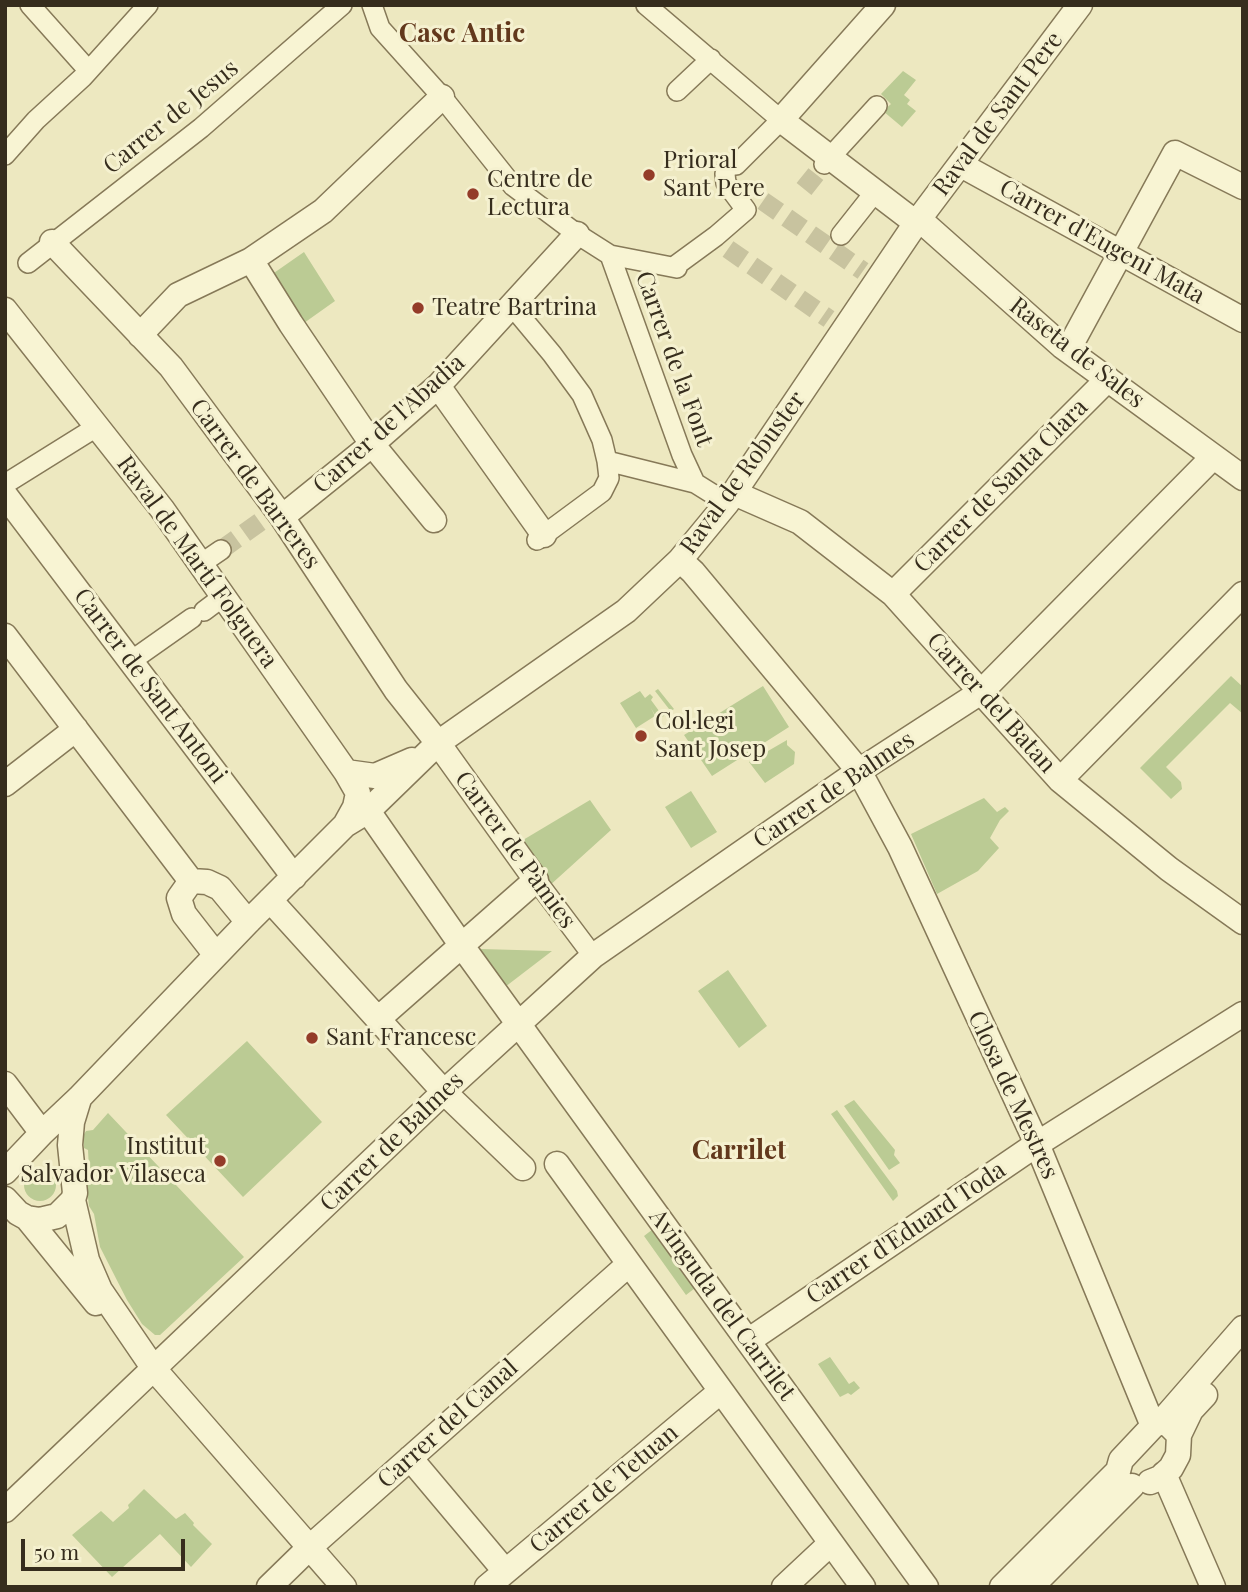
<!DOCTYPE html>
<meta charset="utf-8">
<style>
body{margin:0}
#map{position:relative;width:1248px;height:1592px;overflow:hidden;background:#ede8c0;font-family:"Playfair Display",serif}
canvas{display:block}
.frame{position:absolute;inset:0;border:7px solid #362d1d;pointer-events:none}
.scale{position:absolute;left:21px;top:1539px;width:164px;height:32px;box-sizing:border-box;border:4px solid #362d1d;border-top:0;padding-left:9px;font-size:21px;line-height:24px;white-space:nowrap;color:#362d1d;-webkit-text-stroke:5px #f5f1d0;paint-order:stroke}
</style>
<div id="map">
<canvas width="1248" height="1592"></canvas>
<div class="frame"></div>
<div class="scale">50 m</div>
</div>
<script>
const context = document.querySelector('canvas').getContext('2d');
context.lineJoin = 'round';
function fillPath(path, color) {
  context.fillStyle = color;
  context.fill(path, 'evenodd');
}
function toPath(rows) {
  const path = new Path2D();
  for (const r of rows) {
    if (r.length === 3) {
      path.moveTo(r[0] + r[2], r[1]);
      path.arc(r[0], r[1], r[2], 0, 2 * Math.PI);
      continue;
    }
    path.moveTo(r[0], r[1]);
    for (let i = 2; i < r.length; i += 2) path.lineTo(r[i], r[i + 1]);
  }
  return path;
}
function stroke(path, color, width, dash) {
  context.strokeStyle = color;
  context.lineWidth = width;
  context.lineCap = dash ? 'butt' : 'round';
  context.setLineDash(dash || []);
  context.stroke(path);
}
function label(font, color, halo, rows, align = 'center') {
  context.font = font + ' "Playfair Display",serif';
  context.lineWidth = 6;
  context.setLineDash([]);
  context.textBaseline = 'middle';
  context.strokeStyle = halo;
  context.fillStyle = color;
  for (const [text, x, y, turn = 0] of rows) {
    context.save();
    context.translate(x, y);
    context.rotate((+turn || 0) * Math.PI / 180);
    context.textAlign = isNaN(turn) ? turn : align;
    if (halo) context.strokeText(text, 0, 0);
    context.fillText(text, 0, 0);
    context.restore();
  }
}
fillPath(toPath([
 [903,71,916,80,904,95,910,100,907,104,916,111,902,127,883,111,891,104,881,94],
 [304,252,335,301,304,323,271,275],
 [1231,676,1243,687,1243,714,1230,703,1166,767,1181,782,1182,789,1171,799,1140,768],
 [763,686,789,727,712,776,684,735],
 [658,689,674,709,658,720,651,708,655,716,636,728,620,703,640,691,645,698,650,694,653,697,651,700,662,715,669,709,655,691],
 [787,740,787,745,795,752,794,764,765,783,749,762],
 [691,791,717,832,691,848,665,807],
 [984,798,997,812,1005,807,1009,811,1000,820,990,838,999,848,978,871,937,894,911,834],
 [590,800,611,830,548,887,518,843],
 [481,949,552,951,505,987,481,954],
 [728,970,767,1026,739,1048,698,991],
 [247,1041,322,1122,243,1197,166,1115],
 [854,1100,895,1150,894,1155,900,1163,889,1170,844,1106],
 [837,1110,897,1191,898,1196,893,1201,831,1114],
 [108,1113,244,1257,160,1335,155,1335,142,1324,127,1300,100,1247,94,1214,89,1206,85,1172,89,1169,88,1150,84,1148,83,1136,86,1131,93,1130],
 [40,1185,16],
 [657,1226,699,1285,686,1295,644,1236],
 [830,1357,849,1384,854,1381,860,1388,851,1395,848,1393,840,1397,818,1364],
 [144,1489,176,1519,185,1513,194,1523,193,1525,212,1544,191,1567,160,1534,112,1577,72,1535,101,1511,113,1522,129,1508,128,1505]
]), '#bbcb94');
stroke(toPath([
 [804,189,824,164],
 [763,201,863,271],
 [728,249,829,319],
 [221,550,271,514]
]), '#c8c39f', 19, [19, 10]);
const pedestrian = toPath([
 [30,5,88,70],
 [372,5,380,28,442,97,513,186,577,234,610,255,677,268],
 [646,5,781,120,736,165,731,165,727,168,725,174,726,183,746,210,716,236,675,266],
 [677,91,711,59],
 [5,155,36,120,83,77,148,5],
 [824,164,877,106],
 [841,235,875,192],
 [610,255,682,455,695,483,727,503],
 [28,263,201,128,342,5],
 [512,306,552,354,582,395,602,440,607,461,609,478,602,492,537,540],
 [607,461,695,483],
 [5,484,98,426],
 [202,563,221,550],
 [204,611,224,596],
 [131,661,192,618],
 [536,880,593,956]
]);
const minor = toPath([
 [883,5,781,120,916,223],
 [961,165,1243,320],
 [919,219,1062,346,1243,478],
 [52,242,171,367,282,517,396,690,438,743,536,880,378,1019],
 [251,260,291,324,372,444,434,520],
 [5,310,162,509,346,772,358,793,355,807,345,825],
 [140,335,178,295,251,260,323,211,442,97],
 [1068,350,1175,153,1243,187],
 [438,386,544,535],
 [734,493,800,522,893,594,1060,780,1169,869,1243,922],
 [5,495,294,877],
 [282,517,365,450,438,386,577,234],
 [680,560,693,572,859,771,900,847,1037,1144,1153,1426],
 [893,594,1108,379],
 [5,636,191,881],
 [346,772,375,776,412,760],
 [1060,780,1243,594],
 [5,784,76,729],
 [368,811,462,946,926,1587],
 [191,881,179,898,184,914,216,955],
 [191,881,207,882,220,888,248,922],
 [270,900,444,1092,523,1168],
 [5,1084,42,1133],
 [79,1099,72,1122,70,1145,75,1193,73,1200,87,1260,100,1290,154,1369,344,1587],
 [557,1164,863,1587],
 [5,1172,42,1133,79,1098,248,922,345,825,368,811,438,743,626,611,680,560,727,503,916,223,1080,5],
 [5,1199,18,1213,27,1218,40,1220,57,1216,73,1200],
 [27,1218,96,1303],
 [748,1341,1037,1144,1243,1014],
 [1179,1435,1191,1410,1205,1395],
 [410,1458,505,1571],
 [1118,1471,1121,1460,1153,1426,1162,1421,1243,1328],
 [1164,1474,1213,1587],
 [1150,1482,1160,1478,1171,1468,1178,1455,1179,1435,1168,1424],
 [5,1510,444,1092,593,956,859,771,981,692,1213,457],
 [269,1587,310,1547,629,1264],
 [487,1587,721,1391],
 [784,1587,831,1543],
 [1002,1587,1118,1471],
 [1031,1587,1132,1486]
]);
stroke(pedestrian, '#867958', 22);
stroke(minor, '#867958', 27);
stroke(pedestrian, '#f8f4d3', 19);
stroke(minor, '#f8f4d3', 24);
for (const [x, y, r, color] of [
 [649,175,7,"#943c29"],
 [473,194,7,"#943c29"],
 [418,308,7,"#943c29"],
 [641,736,7,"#943c29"],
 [312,1038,7,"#943c29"],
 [220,1161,7,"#943c29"]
]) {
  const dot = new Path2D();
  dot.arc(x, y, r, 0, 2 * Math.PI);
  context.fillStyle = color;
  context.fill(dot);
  stroke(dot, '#f5f1d0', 2.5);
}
label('24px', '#362d1d', '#f5f1d0', [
 ["Raval de Sant Pere",998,114,-53],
 ["Carrer de Jesus",171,117,-39],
 ["Carrer d'Eugeni Mata",1102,242,29],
 ["Raseta de Sales",1077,353,38],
 ["Carrer de la Font",674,359,70],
 ["Carrer de l'Abadia",389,424,-42],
 ["Raval de Robuster",743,473,-54],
 ["Carrer de Barreres",255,484,54],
 ["Carrer de Santa Clara",1001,486,-45],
 ["Raval de Martí Folguera",197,562,54],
 ["Carrer de Sant Antoni",150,686,53],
 ["Carrer del Batan",991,703,48],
 ["Carrer de Balmes",834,790,-34],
 ["Carrer de Pàmies",515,850,54],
 ["Closa de Mestres",1013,1095,65],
 ["Carrer de Balmes",392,1142,-44],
 ["Carrer d'Eduard Toda",906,1233,-34],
 ["Avinguda del Carrilet",722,1305,54],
 ["Carrer del Canal",448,1424,-42],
 ["Carrer de Tetuan",604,1489,-40]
]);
label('24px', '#362d1d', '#f5f1d0', [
 ["Prioral",663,161],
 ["Sant Pere",663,189],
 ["Centre de",487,180],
 ["Lectura",487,208],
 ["Teatre Bartrina",432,308],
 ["Col·legi",655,722],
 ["Sant Josep",655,750],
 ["Sant Francesc",326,1038],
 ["Institut",206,1147,"right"],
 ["Salvador Vilaseca",206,1175,"right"]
], 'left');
label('bold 26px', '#62381c', '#f5f1d0', [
 ["Casc Antic",462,34],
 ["Carrilet",739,1151]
]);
</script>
